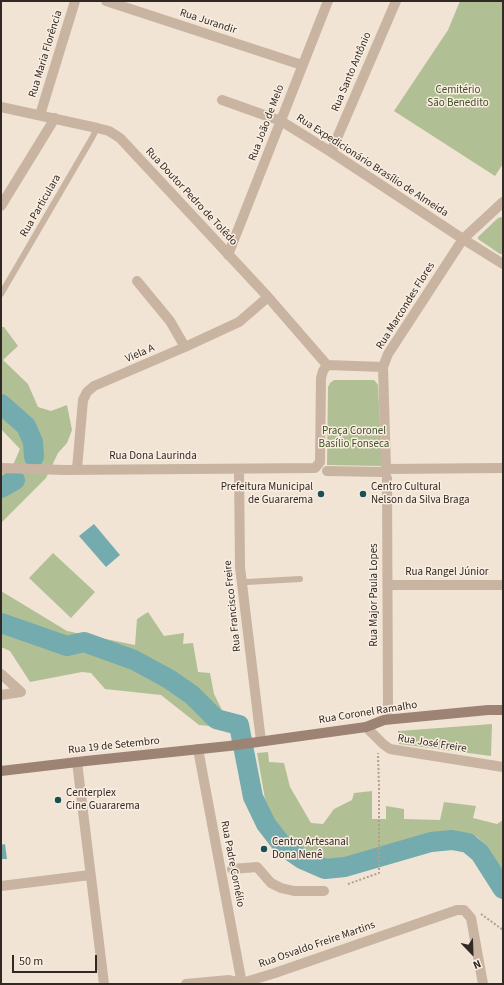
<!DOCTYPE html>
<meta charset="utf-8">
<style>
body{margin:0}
#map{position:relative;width:504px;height:985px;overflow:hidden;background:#f1e4d5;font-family:"Source Sans 3",sans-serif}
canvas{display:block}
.frame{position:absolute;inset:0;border:2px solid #332924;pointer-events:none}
.north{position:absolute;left:452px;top:933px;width:40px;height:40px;-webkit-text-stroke:3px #f9eee1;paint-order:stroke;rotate:157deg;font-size:11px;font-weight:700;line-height:16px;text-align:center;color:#332924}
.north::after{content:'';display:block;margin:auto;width:14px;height:18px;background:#332924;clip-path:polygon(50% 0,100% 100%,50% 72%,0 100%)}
.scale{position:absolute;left:12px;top:955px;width:85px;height:18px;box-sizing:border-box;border:2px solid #332924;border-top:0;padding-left:5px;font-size:12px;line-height:14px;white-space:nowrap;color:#332924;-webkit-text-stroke:3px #f9eee1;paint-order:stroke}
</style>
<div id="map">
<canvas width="504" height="985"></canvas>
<div class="frame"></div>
<div class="north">N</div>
<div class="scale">50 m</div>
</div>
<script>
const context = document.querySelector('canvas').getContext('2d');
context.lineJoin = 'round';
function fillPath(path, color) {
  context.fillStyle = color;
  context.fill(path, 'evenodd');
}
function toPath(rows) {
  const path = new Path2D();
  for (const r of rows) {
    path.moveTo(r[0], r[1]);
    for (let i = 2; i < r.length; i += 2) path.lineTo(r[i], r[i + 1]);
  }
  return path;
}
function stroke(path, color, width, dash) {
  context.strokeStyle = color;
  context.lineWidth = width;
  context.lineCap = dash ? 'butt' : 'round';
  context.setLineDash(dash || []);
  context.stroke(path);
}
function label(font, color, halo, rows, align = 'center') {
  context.font = font + ' "Source Sans 3",sans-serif';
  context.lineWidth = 3;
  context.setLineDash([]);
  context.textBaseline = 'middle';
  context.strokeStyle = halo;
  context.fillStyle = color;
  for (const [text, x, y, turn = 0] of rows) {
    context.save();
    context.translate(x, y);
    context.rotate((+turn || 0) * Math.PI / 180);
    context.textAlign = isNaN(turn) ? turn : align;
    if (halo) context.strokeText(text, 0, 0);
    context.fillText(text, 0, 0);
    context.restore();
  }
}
fillPath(toPath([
 [460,1,503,1,503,164,495,176,394,111,448,30],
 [501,217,503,217,503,254,500,254,478,239,478,237,498,218],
 [1,327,4,327,18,346,3,360,28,384,38,407,51,411,67,405,72,430,67,443,58,453,46,478,1,523,1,475,13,465,20,449,1,429],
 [334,380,374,380,376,382,378,385,382,466,327,465,328,387,330,383],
 [53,553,95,592,71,618,29,578],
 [1,591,67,631,135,645,137,619,148,612,164,636,184,633,183,644,193,643,198,672,210,673,214,694,224,714,211,720,210,726,199,725,161,695,105,689,91,673,82,672,30,682,10,651,1,647],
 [492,724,491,756,399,744,399,731],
 [268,752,269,762,284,763,290,787,311,823,323,824,334,809,352,800,354,793,372,791,372,819,386,819,386,806,404,809,404,819,440,820,444,802,476,806,473,818,497,824,503,820,503,872,488,847,476,836,453,832,417,837,379,851,336,862,309,856,287,839,274,820,265,799,257,753]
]), '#b1bf95');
fillPath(toPath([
 [94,524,120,555,106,567,79,536],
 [5,844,7,859,1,859,1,845]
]), '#74abae');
stroke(toPath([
 [1,404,26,426,33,442,34,457],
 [1,488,15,480],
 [1,623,67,646,84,642,134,660,169,679,192,695,216,719,239,725,253,797,266,824,283,846,302,859,325,869,345,867,431,842,452,840,468,843,480,853,503,889]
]), '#74abae', 20);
stroke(toPath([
 [399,741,399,729],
 [348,884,379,873,379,788,378,753],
 [481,914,503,930]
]), '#b49e8c', 2, [2, 2]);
stroke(toPath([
 [1,294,92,138,97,128],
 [241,581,247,582,300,579]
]), '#c8b4a1', 6);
stroke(toPath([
 [106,1,302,65],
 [222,100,281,121,331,152,463,239,503,264],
 [1,107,97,128,109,131,120,138,268,297,327,365],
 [40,115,75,1],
 [331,152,396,1],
 [503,202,463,239,388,354,383,367,386,469,503,468],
 [1,206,55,118],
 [228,255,328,1],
 [137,281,170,321,185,347],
 [327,365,383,367],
 [1,468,65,470,315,468,320,462,321,378,323,371,327,365],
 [77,469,83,400,87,392,94,386,185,347,239,322,268,297],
 [239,469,240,567,261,741],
 [327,471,382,472],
 [387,478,388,711],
 [392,585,503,585],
 [1,674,21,692,1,695],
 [366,727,383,744,390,749,503,767],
 [198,749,242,984],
 [77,762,104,984],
 [232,869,257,867,271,883,281,888,294,891,324,891],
 [1,886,90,875],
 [186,984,229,980,242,983,275,973,457,910,464,910,471,918,483,984]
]), '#c8b4a1', 10);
stroke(toPath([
 [1,771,86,761,229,746,366,727,384,720,488,710,503,710]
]), '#9c8373', 10);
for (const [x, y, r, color] of [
 [321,494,4,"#1a5054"],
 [363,494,4,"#1a5054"],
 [58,800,4,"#1a5054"],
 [264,849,4,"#1a5054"]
]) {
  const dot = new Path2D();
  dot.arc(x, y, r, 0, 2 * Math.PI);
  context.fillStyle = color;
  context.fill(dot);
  stroke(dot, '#f9eee1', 1.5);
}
label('11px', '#332924', '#f9eee1', [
 ["Rua Jurandir",208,22,18],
 ["Rua Maria Florência",46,54,-73],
 ["Rua Santo Antônio",352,72,-67],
 ["Rua João de Melo",267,123,-69],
 ["Rua Expedicionário Brasílio de Almeida",372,166,33],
 ["Rua Doutor Pedro de Tolêdo",191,197,47],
 ["Rua Particulara",41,206,-60],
 ["Rua Marcondes Flores",406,306,-58],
 ["Viela A",140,354,-23],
 ["Rua Dona Laurinda",153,457],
 ["Rua Rangel Júnior",447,573],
 ["Rua Major Paula Lopes",375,595,-90],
 ["Rua Francisco Freire",233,606,-96],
 ["Rua Coronel Ramalho",368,713,-9],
 ["Rua José Freire",432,744,9],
 ["Rua 19 de Setembro",114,746,-6],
 ["Rua Padre Cornélio",232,864,79],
 ["Rua Osvaldo Freire Martins",317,945,-19]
]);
label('11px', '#415128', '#f9eee1', [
 ["Cemitério",458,91],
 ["São Benedito",458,104],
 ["Praça Coronel",354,432],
 ["Basílio Fonseca",354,445]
]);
label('11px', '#332924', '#f9eee1', [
 ["Prefeitura Municipal",313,488,"right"],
 ["de Guararema",313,501,"right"],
 ["Centro Cultural",371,488],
 ["Nelson da Silva Braga",371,501],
 ["Centerplex",66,794],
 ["Cine Guararema",66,807],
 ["Centro Artesanal",272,843],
 ["Dona Nenê",272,856]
], 'left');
</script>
